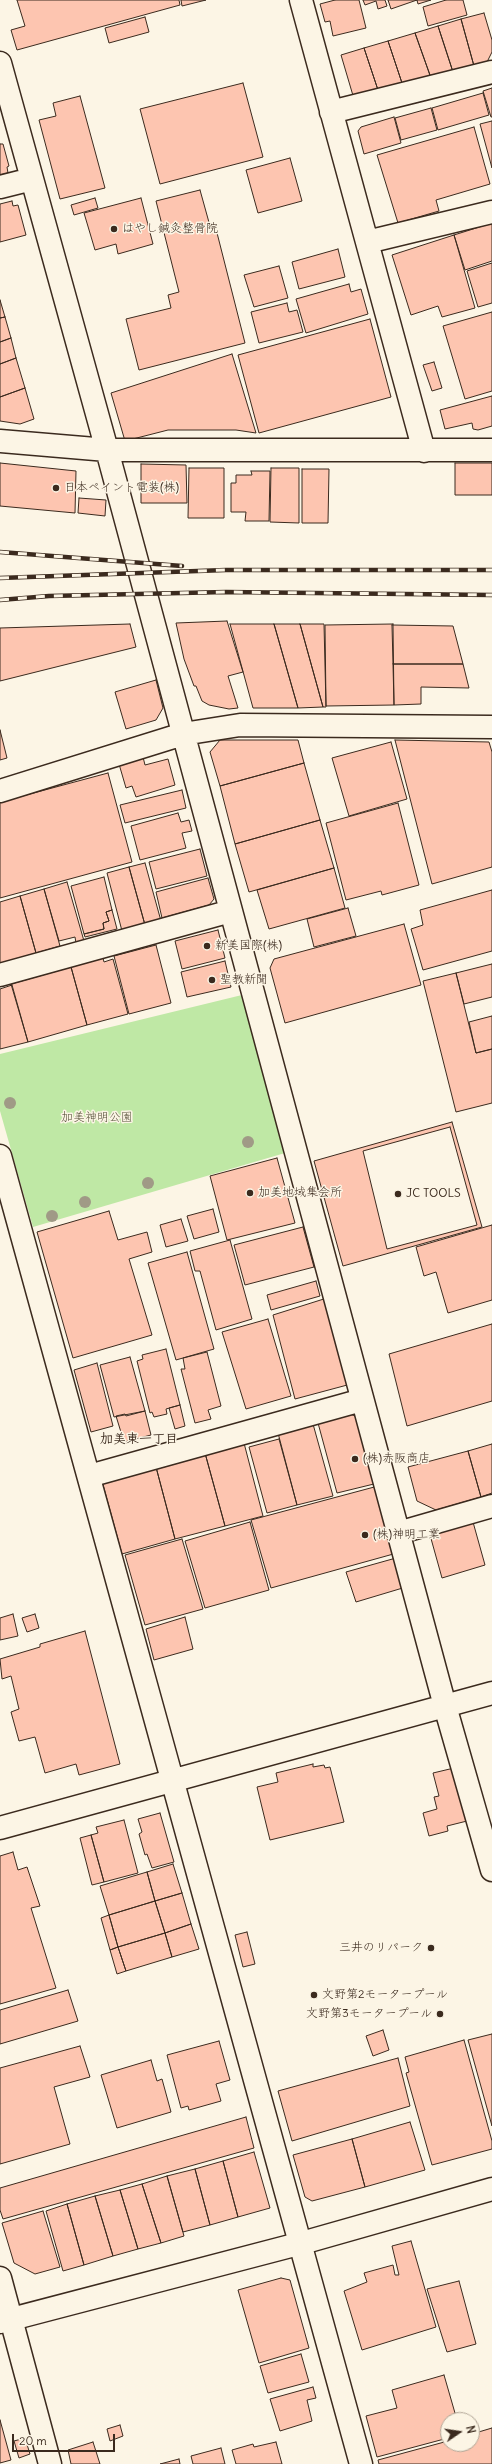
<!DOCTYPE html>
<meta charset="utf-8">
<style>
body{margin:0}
#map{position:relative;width:492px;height:2464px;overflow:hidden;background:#fcf5e5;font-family:Delius,sans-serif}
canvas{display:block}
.north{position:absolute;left:440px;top:2412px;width:40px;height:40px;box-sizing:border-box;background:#fcf5e5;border:1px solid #afa495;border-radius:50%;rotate:77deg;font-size:11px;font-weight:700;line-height:16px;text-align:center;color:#3b2a1e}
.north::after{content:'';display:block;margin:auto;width:14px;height:18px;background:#3b2a1e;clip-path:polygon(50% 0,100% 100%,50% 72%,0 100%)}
.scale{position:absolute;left:12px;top:2434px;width:103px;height:18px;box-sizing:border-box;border:2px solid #3b2a1e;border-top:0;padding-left:5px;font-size:12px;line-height:14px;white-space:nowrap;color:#3b2a1e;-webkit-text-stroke:3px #fcf5e5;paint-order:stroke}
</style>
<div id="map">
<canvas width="492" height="2464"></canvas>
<div class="north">N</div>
<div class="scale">20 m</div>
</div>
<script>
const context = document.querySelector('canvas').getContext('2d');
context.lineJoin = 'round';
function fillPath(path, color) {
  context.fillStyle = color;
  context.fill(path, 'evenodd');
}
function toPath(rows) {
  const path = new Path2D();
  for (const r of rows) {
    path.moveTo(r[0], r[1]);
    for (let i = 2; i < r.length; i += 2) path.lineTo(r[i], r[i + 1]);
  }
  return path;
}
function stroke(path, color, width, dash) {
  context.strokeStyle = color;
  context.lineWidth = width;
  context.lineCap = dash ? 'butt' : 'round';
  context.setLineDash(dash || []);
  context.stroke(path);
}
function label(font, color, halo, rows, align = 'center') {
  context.font = font + ' Delius,"Klee One",sans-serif';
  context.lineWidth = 3;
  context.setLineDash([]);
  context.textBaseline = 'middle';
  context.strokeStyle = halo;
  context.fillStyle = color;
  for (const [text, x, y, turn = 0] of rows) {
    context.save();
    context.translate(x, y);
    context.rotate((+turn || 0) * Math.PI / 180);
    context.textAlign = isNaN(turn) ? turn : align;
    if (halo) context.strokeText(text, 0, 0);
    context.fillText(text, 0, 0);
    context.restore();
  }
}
fillPath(toPath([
 [242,995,285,1153,33,1227,0,1111,0,1054]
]), '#bfe8a5');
const building = toPath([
 [17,0,179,0,180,5,17,50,11,30,25,26,17,0],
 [181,0,206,0,182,6,181,0],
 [335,0,359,0,366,28,333,36,330,21,325,22,320,4,335,0],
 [363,0,385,0,387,6,378,9,376,1,365,5,363,0],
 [388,0,417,0,391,9,388,0],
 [417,0,431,0,418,4,417,0],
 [446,0,463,0,467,15,428,26,423,7,446,0],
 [484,13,492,40,492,52,487,62,474,66,461,19,484,13],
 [145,17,149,32,109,43,105,28,145,17],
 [461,19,474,66,453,72,438,26,461,19],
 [438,26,453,72,431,78,415,33,438,26],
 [415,33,431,78,403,86,388,41,415,33],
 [388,41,403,86,379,93,364,48,388,41],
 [364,48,379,93,354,99,341,55,364,48],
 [243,83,263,157,160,184,140,109,243,83],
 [492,88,492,117,491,117,483,91,492,88],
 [483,93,489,115,438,130,432,108,483,93],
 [80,96,105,188,60,199,39,120,56,116,53,103,80,96],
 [431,108,437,130,401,140,395,118,431,108],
 [394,117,401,143,364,154,358,131,361,127,394,117],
 [492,121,492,168,480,124,492,121],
 [474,127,490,184,436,200,439,211,398,223,377,155,474,127],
 [0,144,3,144,9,166,7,167,8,173,0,175,0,144],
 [290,158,302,201,258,213,246,170,290,158],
 [200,190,210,226,215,225,245,343,139,370,126,319,171,308,168,295,179,292,156,201,200,190],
 [95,198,98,208,74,215,71,205,95,198],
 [141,198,153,244,118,254,116,244,95,250,84,213,141,198],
 [12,201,13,206,18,205,26,235,0,242,0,204,12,201],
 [492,223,492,261,465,270,454,235,492,223],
 [454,235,475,308,442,317,438,306,411,315,392,255,454,235],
 [338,249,345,277,299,289,292,262,338,249],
 [492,263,492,303,478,307,467,271,492,263],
 [279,266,288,298,254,307,244,275,279,266],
 [349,284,351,292,361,289,368,314,306,333,296,299,349,284],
 [0,300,5,317,0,318,0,300],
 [287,303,289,312,297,310,303,332,259,343,251,312,287,303],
 [492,312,492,391,465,399,443,326,492,312],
 [5,317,11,338,0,342,0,318,5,317],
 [370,319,391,397,259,433,238,355,370,319],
 [11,338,16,358,0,364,0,342,11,338],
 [232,354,256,433,236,430,168,430,125,441,111,393,232,354],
 [16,358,25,388,0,397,0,364,16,358],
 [434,362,442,388,432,391,423,365,434,362],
 [25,388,34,419,20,424,0,421,0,397,25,388],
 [492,396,492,426,478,430,473,429,472,423,445,429,440,410,492,396],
 [0,463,76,471,75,513,0,506,0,463],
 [455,463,492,463,492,495,455,495,455,463],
 [141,464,186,465,187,503,141,503,141,464],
 [189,468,224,468,224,518,188,518,189,468],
 [271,468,299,468,299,523,270,522,271,468],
 [302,469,329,469,328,523,302,523,302,469],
 [251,471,270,471,269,521,245,521,246,512,231,512,231,483,236,483,236,475,252,475,251,471],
 [79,498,106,500,105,516,78,513,79,498],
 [227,621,243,672,228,676,238,708,229,709,209,705,202,701,196,686,194,686,184,659,176,623,227,621],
 [130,624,136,647,0,681,0,628,130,624],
 [230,624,274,624,298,708,253,708,230,624],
 [274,624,300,624,323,707,298,708,274,624],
 [300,624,324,624,326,707,323,707,300,624],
 [393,624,394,705,326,706,325,625,393,624],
 [392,625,453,626,463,664,393,664,392,625],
 [393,664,463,664,469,688,421,687,421,704,394,705,393,664],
 [156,680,163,708,156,720,126,729,115,692,156,680],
 [0,730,7,758,0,760,0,730],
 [220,740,298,740,304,763,220,786,210,752,220,740],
 [395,740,489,742,492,752,492,867,432,884,395,740],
 [391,742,407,799,349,816,332,758,391,742],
 [143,757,145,765,168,759,175,785,136,797,132,786,126,788,119,764,143,757],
 [304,763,320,820,235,844,220,786,304,763],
 [108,773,132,862,0,898,0,802,108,773],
 [182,790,186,808,125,823,120,805,182,790],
 [398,803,419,885,382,895,381,891,346,900,326,823,398,803],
 [178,813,181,822,189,820,192,831,182,833,186,848,140,860,131,826,178,813],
 [320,820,334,868,249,892,235,844,320,820],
 [200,849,207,876,156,889,149,862,200,849],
 [145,863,161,921,145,925,129,867,145,863],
 [129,867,145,925,122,931,107,873,129,867],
 [334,868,345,908,269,929,257,890,334,868],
 [104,877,112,910,106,912,109,921,103,923,104,929,84,934,71,886,104,877],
 [208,878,214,899,209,905,162,918,156,892,208,878],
 [67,882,84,941,76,943,75,937,59,941,44,889,67,882],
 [44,889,60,946,36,953,20,896,44,889],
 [492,890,492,951,423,970,411,929,423,925,420,910,492,890],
 [20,896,36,953,0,964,0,902,20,896],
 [348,908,356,936,314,947,307,919,348,908],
 [112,910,117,929,85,937,84,934,104,929,103,923,109,921,106,912,112,910],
 [404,924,421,985,285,1023,270,968,274,959,404,924],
 [218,930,225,958,182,969,175,941,218,930],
 [156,945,171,1003,129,1014,114,956,156,945],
 [103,958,104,962,113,959,128,1014,87,1025,71,967,103,958],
 [225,961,231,987,187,997,181,972,225,961],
 [492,964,492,997,464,1004,456,973,492,964],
 [71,967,87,1025,28,1042,11,984,71,967],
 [456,973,476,1053,492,1049,492,1103,456,1112,423,981,456,973],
 [12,985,28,1042,0,1049,0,989,12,985],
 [492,1016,492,1049,476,1053,469,1022,492,1016],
 [452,1122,482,1227,343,1266,314,1161,452,1122],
 [450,1127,477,1225,387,1249,363,1151,450,1127],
 [277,1158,295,1223,227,1240,210,1176,277,1158],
 [213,1209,219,1232,194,1239,187,1216,213,1209],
 [109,1211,118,1240,147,1232,152,1252,129,1259,152,1335,73,1358,37,1232,109,1211],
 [181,1219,188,1241,166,1247,160,1225,181,1219],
 [492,1225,492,1300,448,1313,436,1272,424,1276,416,1247,492,1225],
 [303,1227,314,1267,245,1285,234,1245,303,1227],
 [230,1240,252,1319,216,1330,200,1271,195,1271,190,1251,230,1240],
 [187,1252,214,1349,176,1360,148,1263,187,1252],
 [316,1281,320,1296,271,1310,267,1295,316,1281],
 [327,1298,351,1384,295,1399,273,1315,327,1298],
 [268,1319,291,1396,246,1409,222,1332,268,1319],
 [492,1324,492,1401,407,1426,389,1354,492,1324],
 [166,1349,180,1405,166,1409,167,1414,154,1417,152,1412,150,1413,137,1361,143,1359,142,1355,166,1349],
 [207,1352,221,1406,208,1410,211,1419,195,1423,181,1369,185,1369,183,1358,207,1352],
 [130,1357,145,1411,114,1417,100,1365,130,1357],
 [97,1363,113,1426,91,1432,74,1370,97,1363],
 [180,1405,185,1426,175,1429,169,1408,180,1405],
 [145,1411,151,1435,124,1442,116,1416,125,1414,126,1416,145,1411],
 [348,1413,360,1418,378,1483,337,1493,318,1423,348,1413],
 [313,1424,333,1496,297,1505,278,1433,313,1424],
 [279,1439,297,1505,267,1513,249,1447,279,1439],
 [244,1443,263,1516,225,1526,205,1453,244,1443],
 [492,1444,492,1493,481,1497,468,1451,492,1444],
 [468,1451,481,1497,436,1510,417,1501,408,1467,468,1451],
 [205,1453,225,1526,175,1539,156,1467,205,1453],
 [156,1467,175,1539,122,1554,102,1481,156,1467],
 [378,1486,397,1553,271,1588,251,1520,378,1486],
 [250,1522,269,1590,205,1608,185,1541,250,1522],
 [473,1522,485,1565,442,1578,430,1535,473,1522],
 [182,1539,203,1609,145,1625,125,1555,182,1539],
 [396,1558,406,1587,356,1602,346,1572,396,1558],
 [13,1614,18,1636,0,1640,0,1618,13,1614],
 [35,1614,39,1628,27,1632,22,1618,35,1614],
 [185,1617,193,1649,154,1660,146,1629,185,1617],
 [85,1631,120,1764,79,1775,76,1764,45,1773,35,1737,19,1741,11,1712,19,1709,11,1676,2,1679,0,1659,40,1647,40,1644,85,1631],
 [313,1764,313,1767,324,1765,325,1768,330,1767,344,1822,270,1840,257,1787,278,1782,276,1773,313,1764],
 [454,1768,467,1821,447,1826,448,1831,429,1836,423,1813,437,1809,434,1797,439,1796,433,1773,454,1768],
 [160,1813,174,1862,152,1868,147,1854,145,1855,139,1834,142,1832,138,1819,160,1813],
 [124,1820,138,1873,104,1882,91,1835,98,1833,96,1827,124,1820],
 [91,1835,104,1882,92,1885,80,1838,91,1835],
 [13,1852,18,1870,27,1867,40,1906,31,1908,56,1988,0,2004,0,1856,13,1852],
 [173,1864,182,1893,155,1901,147,1872,173,1864],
 [147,1872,155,1901,109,1915,100,1886,147,1872],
 [182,1893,191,1924,165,1933,155,1901,182,1893],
 [155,1901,165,1933,118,1947,109,1915,155,1901],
 [109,1915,118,1947,110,1950,101,1918,109,1915],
 [191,1924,199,1949,172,1957,165,1933,191,1924],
 [247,1932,255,1964,243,1967,235,1935,247,1932],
 [165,1933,172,1957,126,1971,118,1947,165,1933],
 [118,1947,126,1971,117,1974,110,1950,118,1947],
 [68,1990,78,2021,0,2044,0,2010,68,1990],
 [383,2030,389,2050,373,2056,366,2036,383,2030],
 [492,2034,492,2126,468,2040,492,2034],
 [464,2040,492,2141,492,2149,432,2165,406,2073,409,2072,405,2057,464,2040],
 [219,2041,230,2080,216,2084,221,2101,189,2110,188,2106,181,2108,167,2055,219,2041],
 [80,2046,90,2077,54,2087,70,2144,0,2164,0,2068,80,2046],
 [398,2058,410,2106,292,2141,278,2091,398,2058],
 [151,2060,157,2081,162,2079,171,2112,117,2128,101,2075,151,2060],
 [246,2117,254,2148,3,2219,0,2210,0,2188,246,2117],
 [410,2122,425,2170,365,2187,352,2139,410,2122],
 [352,2139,365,2187,312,2201,305,2197,293,2155,352,2139],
 [254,2152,270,2208,238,2217,223,2161,254,2152],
 [223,2161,238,2217,210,2225,195,2169,223,2161],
 [195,2169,210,2225,183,2232,167,2176,195,2169],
 [167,2176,184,2236,161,2243,142,2184,167,2176],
 [142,2184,161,2243,138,2249,120,2190,142,2184],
 [120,2190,138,2249,113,2256,95,2196,120,2190],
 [95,2196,113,2256,84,2265,67,2204,95,2196],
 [67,2204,84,2265,63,2271,46,2211,67,2204],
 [43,2211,60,2267,35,2274,14,2263,2,2223,43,2211],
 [411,2241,436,2327,362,2350,344,2291,367,2282,364,2273,393,2265,395,2275,399,2275,392,2246,411,2241],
 [281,2278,290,2280,309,2348,259,2363,238,2290,281,2278],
 [459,2281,476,2344,447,2352,427,2289,459,2281],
 [301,2354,309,2382,268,2393,260,2366,301,2354],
 [444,2375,457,2420,448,2420,448,2438,377,2457,366,2416,397,2408,392,2390,444,2375],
 [313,2387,316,2398,307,2400,312,2421,280,2431,270,2399,313,2387],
 [0,2420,11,2460,0,2463,0,2420],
 [120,2425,123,2436,110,2441,107,2429,120,2425],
 [492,2428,492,2464,379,2464,378,2460,448,2441,448,2444,472,2444,472,2434,492,2428],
 [25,2438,30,2454,19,2458,14,2441,25,2438],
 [93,2442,100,2464,71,2464,68,2450,93,2442],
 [276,2442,282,2464,236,2464,232,2450,253,2444,254,2447,276,2442],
 [221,2448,225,2464,193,2464,191,2456,221,2448],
 [179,2459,180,2464,160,2464,179,2459]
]);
fillPath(building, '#fdc5b0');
stroke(building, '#3b2a1e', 1);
const street = toPath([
 [301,0,424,451],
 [0,63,107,450,445,1706,492,1870],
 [331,112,492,72],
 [0,187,32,179],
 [367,242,492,212],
 [0,441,107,450,492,450],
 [0,791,183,734,240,725,492,727],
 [0,975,231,911],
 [0,1156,361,2464],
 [89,1476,362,1400],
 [398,1533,492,1506],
 [0,1828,492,1693],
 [0,2278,50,2464]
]);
const secondary = toPath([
 [0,2322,302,2243,492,2189]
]);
stroke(street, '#3b2a1e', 25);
stroke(secondary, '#3b2a1e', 25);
stroke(street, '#fcf5e5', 22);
stroke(secondary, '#fcf5e5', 22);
const rail = toPath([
 [0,552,182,566],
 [0,578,226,570,492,570],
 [0,600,49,596,226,592,492,595]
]);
stroke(rail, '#3b2a1e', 4.5);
stroke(rail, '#fcf5e5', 3, [9]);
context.fillStyle = '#a09a86';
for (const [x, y] of [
 [10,1103],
 [248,1142],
 [148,1183],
 [85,1202],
 [52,1216]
]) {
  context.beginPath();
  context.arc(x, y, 6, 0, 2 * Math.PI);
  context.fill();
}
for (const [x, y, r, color] of [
 [114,229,4,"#3b2a1e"],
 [56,488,4,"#3b2a1e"],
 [207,946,4,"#3b2a1e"],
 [212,980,4,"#3b2a1e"],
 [250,1193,4,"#3b2a1e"],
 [398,1194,4,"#3b2a1e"],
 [355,1459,4,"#3b2a1e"],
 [365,1535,4,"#3b2a1e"],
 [431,1948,4,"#3b2a1e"],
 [314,1995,4,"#3b2a1e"],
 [440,2014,4,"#3b2a1e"]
]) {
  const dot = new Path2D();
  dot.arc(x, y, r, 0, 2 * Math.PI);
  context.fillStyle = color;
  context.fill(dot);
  stroke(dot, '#fcf5e5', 1.5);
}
label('12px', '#3b2a1e', '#fcf5e5', [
 ["はやし鍼灸整骨院",122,229],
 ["日本ペイント電装(株)",64,488],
 ["新美国際(株)",215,946],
 ["聖教新聞",220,980],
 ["加美地域集会所",258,1193],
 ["JC TOOLS",406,1194],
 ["(株)赤阪商店",363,1459],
 ["(株)神明工業",373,1535],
 ["三井のリパーク",423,1948,"right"],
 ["文野第2モータープール",322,1995],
 ["文野第3モータープール",432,2014,"right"]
], 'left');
label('12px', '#555039', '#fcf5e5', [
 ["加美神明公園",97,1118]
]);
label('bold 13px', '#3b2a1e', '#fcf5e5', [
 ["加美東一丁目",139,1439]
]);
</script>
